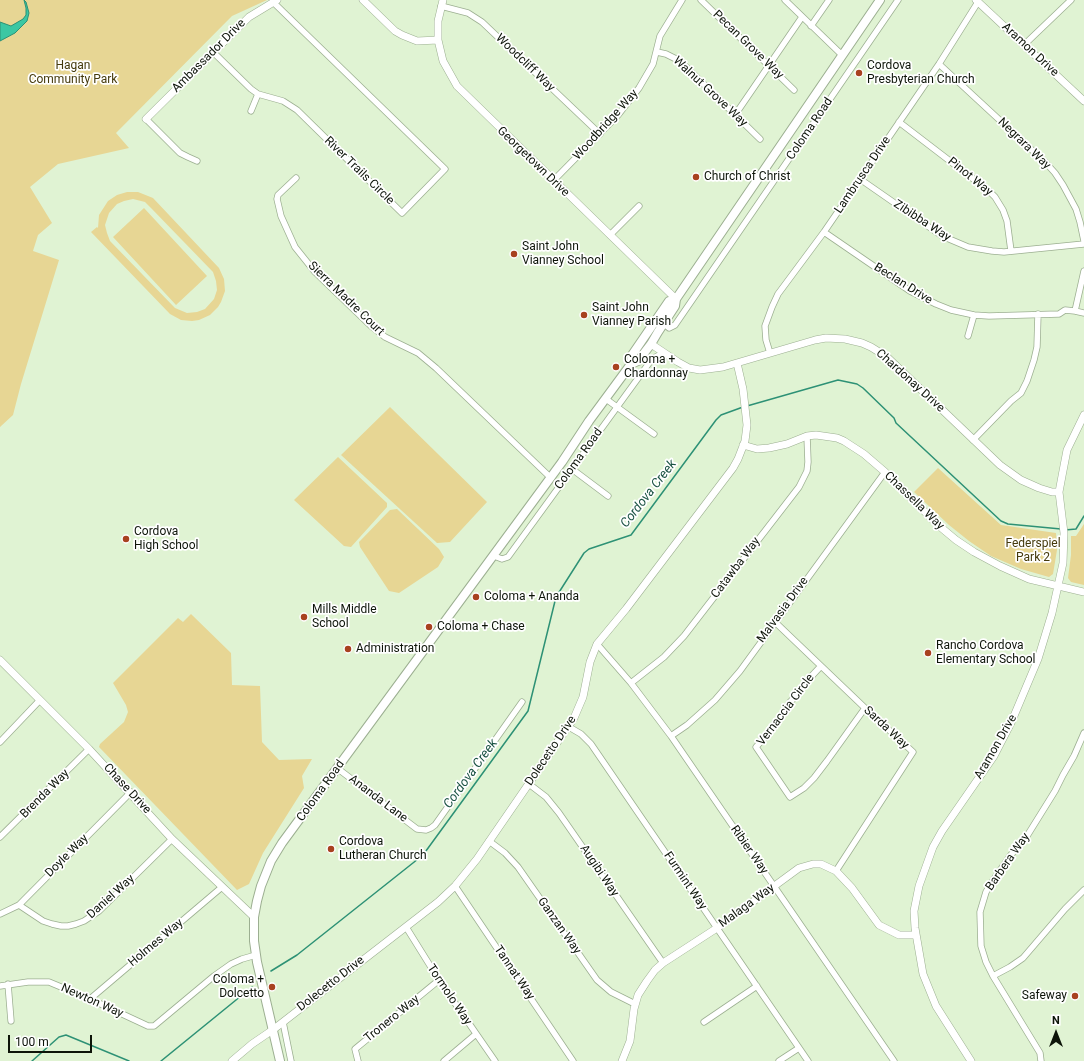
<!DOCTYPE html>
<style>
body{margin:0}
#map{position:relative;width:1084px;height:1061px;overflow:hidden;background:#e0f3d3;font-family:Roboto,sans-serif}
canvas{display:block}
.north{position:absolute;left:1036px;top:1013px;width:40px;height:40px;-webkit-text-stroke:3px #fff;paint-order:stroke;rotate:0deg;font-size:11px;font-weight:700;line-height:16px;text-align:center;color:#0d1409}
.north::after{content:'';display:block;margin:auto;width:14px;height:18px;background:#0d1409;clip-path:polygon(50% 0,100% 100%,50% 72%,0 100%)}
.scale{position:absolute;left:8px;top:1035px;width:84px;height:18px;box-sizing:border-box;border:2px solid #0d1409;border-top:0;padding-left:5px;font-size:12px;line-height:14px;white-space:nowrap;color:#0d1409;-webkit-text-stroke:3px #fff;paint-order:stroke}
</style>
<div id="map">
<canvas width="1084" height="1061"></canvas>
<div class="north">N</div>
<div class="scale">100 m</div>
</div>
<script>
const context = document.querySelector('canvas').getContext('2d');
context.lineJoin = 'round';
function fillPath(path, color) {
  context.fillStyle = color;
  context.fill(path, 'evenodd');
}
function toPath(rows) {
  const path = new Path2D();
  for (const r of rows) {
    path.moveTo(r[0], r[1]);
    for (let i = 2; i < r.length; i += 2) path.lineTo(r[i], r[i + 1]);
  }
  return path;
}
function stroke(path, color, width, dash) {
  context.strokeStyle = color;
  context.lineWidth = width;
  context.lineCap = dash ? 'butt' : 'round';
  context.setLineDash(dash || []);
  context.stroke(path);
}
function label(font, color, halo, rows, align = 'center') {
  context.font = font + ' Roboto,sans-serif';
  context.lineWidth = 3.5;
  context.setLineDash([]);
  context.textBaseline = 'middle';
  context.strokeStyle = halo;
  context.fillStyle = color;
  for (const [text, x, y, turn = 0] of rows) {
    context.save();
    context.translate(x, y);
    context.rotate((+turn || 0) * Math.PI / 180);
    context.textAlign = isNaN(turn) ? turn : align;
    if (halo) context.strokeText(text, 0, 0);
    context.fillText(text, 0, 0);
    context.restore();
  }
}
fillPath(toPath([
 [0,0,267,0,232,16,116,133,129,148,58,164,30,187,52,223,38,235,33,251,59,260,21,384,13,415,0,427],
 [127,192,138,192,153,198,219,268,224,279,225,291,221,302,218,307,210,315,199,320,192,321,181,320,170,314,91,232,97,227,98,228,99,215,108,201,117,195],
 [133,199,145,202,151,208,213,272,216,281,217,290,214,299,205,309,197,312,187,313,175,308,110,241,107,233,105,225,109,213,117,204,124,201],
 [144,208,207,276,176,305,113,237],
 [390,407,487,502,450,542,437,543,341,455],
 [338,457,387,503,387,507,351,547,344,546,294,500],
 [938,468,1001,525,1056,533,1057,550,1053,574,1049,577,1021,569,991,556,969,541,949,525,914,492],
 [397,509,439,549,444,557,438,567,399,593,389,591,360,547,359,542,390,510],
 [1084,524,1084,585,1071,582,1068,578,1071,555,1071,536,1076,536],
 [191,614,231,653,232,685,260,686,262,742,279,760,312,759,302,776,304,788,263,853,249,884,237,890,99,747,100,744,124,722,128,712,126,705,113,683,178,618,183,622]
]), '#e7d694');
const water = toPath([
 [24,0,26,2,29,13,27,21,15,33,0,41,0,22,11,26,23,19,26,15,26,8,24,0]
]);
fillPath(water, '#3bc7a3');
stroke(water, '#2d9175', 1);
stroke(toPath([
 [747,406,838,380,857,384,863,388,894,418,896,423,1001,521,1008,524,1061,529],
 [1065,530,1076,529,1084,516],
 [271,971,297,955,423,855,528,711,556,597,584,553,589,549,631,535,716,420,721,415,743,407],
 [32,1061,59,1037,66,1035,129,1061],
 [161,1061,252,987]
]), '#2d9175', 1.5);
const minor = toPath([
 [701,0,794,90],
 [785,0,842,55],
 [441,6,468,13,482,22,600,134],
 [811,26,829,0],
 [1025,44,1071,0],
 [213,52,251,89,258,94,283,101,297,110,402,213,445,169,274,3],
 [657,52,666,54,680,61,760,139],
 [939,64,1046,163,1055,173,1063,185,1076,209,1080,222,1084,241],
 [251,111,258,94],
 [735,115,802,17],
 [146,119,180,153,188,157,197,161],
 [899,122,989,191,995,197,1003,210,1007,221,1011,251],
 [296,178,278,195,277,199,281,216,295,247,315,272,371,326,385,337,418,353,436,368,551,478],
 [860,179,942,236,968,247,992,251,1004,252,1084,244],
 [553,181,618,115,639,88,653,64,660,36,682,0],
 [824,232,910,291,936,304,951,310,974,315,989,316,1059,314,1065,310,1075,311,1084,313],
 [610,235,639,206],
 [1075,311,1084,271],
 [663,323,669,328,675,325,898,0],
 [968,336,974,315],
 [770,353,766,340,765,326,772,307,778,294,824,232,939,64,978,2],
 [606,399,654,434],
 [973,440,1011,401,1021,393,1027,381,1034,360,1037,347,1038,314],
 [572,469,608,496],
 [494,556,502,559,508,557,652,359,663,353],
 [775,622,865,708,913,752,836,871],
 [597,644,631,683,671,736,894,1061],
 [821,666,807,681,797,695,790,702,775,726,756,747,790,797,804,788,814,778,827,761,865,708],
 [631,683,664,657,684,636,799,487,807,471,808,462,807,436],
 [569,727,581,734,591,744,808,1061],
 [671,736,687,725,715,700,740,671,885,472],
 [0,742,40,700],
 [337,768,417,829,426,830,431,828,435,825,522,702],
 [529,784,546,797,559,813,663,963],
 [0,837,89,749],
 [489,841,505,853,518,867,597,980,611,992,635,1004],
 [455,886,573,1061],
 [19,905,43,921,52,924,61,926,68,926,76,924,84,921,99,911,172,839],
 [0,914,19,905,131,792],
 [406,927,439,980,495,1061],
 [993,976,1010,967,1023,958,1065,909,1084,890],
 [8,984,11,1021],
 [0,986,28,982,49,982,90,999,148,1026,154,1026,214,976,231,964,242,959,256,955],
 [90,999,222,887],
 [283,1022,291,1061],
 [704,1022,757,986],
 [358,1061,355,1049,439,980],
 [444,1061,476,1034],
 [779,1061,799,1048],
 [1041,1061,1040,1053,993,976,986,962,981,946,980,912,986,892,992,882,1010,856,1027,836,1055,791,1063,775,1074,756,1084,733]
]);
const tertiary = toPath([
 [363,0,395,31,402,35,417,41,438,40],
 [443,0,438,21,438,40,443,61,457,86,676,299],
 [976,0,1084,101],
 [146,119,249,17,277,0],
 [651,344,678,362,689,368,700,370,723,367,815,340,826,338,845,339,862,343,871,347,887,357,1000,465,1021,480,1039,488,1052,492,1059,492],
 [743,445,757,449,769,448,787,444,807,436,816,435,837,438,844,441,864,454,885,472,938,525,956,540,974,552,1000,566,1029,579,1084,592],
 [0,660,89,749,172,839,254,917],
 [232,1061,252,1044,274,1029,438,902,455,886,477,859,574,718,583,697,590,662,597,644,626,609,733,468,738,459,745,441,747,425,743,389,737,363],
 [622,1061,630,1041,634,1009,638,995,647,981,655,970,663,963,717,928,799,868,813,864,821,864,836,871,852,888,879,925,899,935,915,935],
 [971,1061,936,1006,923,974,915,928,914,911,919,886,933,847,942,831,994,756,1011,723,1038,659,1052,613,1063,563,1064,533,1059,492,1062,476,1067,450,1084,415]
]);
const secondary = toPath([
 [631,364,638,361,651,344,658,332,675,306,676,299,880,0],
 [280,1061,257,962,254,941,254,917,257,901,261,886,271,861,282,843,562,462,589,421,631,364,632,355,669,301,676,299]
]);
stroke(minor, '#9caf91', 7);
stroke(tertiary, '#9caf91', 8);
stroke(secondary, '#9caf91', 10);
stroke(minor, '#fff', 5.5);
stroke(tertiary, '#fff', 7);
stroke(secondary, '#fff', 8);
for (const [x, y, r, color] of [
 [859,73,4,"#a8411f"],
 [696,177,4,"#a8411f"],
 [514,254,4,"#a8411f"],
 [584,315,4,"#a8411f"],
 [616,367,4,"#a8411f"],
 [126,539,4,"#a8411f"],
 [476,597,4,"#a8411f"],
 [304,617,4,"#a8411f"],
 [429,627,4,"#a8411f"],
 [348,649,4,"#a8411f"],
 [928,653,4,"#a8411f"],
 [331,849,4,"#a8411f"],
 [272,987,4,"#a8411f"],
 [1075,996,4,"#a8411f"]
]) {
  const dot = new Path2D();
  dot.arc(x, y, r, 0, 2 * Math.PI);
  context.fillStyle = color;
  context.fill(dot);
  stroke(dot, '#fff', 1.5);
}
label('12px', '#0d1409', '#fff', [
 ["Pecan Grove Way",748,45,44],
 ["Aramon Drive",1030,50,43],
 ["Ambassador Drive",209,56,-45],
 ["Woodcliff Way",525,63,44],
 ["Walnut Grove Way",710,92,43],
 ["Woodbridge Way",606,125,-48],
 ["Coloma Road",810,129,-56],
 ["Negrara Way",1024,144,44],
 ["Georgetown Drive",533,162,44],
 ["River Trails Circle",359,171,44],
 ["Lambrusca Drive",863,175,-56],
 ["Pinot Way",970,177,39],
 ["Zibibba Way",922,221,33],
 ["Beclan Drive",903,284,32],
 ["Sierra Madre Court",346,299,44],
 ["Chardonay Drive",910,381,42],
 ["Coloma Road",579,459,-54],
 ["Chassella Way",914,501,44],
 ["Catawba Way",736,568,-53],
 ["Malvasia Drive",783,610,-54],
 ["Vernaccia Circle",786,710,-53],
 ["Sarda Way",886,728,43],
 ["Aramon Drive",996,747,-60],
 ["Dolecetto Drive",551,751,-56],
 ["Chase Drive",127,789,47],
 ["Coloma Road",321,791,-54],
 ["Brenda Way",45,794,-45],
 ["Ananda Lane",378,799,37],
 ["Ribier Way",749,850,55],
 ["Doyle Way",67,856,-45],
 ["Barbera Way",1008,862,-55],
 ["Augibi Way",599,871,56],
 ["Furmint Way",685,881,56],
 ["Daniel Way",111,897,-42],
 ["Malaga Way",747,906,-36],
 ["Ganzan Way",559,926,55],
 ["Holmes Way",156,943,-40],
 ["Tannat Way",514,973,56],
 ["Dolecetto Drive",331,984,-38],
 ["Tormolo Way",449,995,56],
 ["Newton Way",92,1001,24],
 ["Tronero Way",392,1019,-39]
]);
label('12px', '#453a0c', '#fff', [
 ["Hagan",73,66],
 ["Community Park",73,80],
 ["Federspiel",1033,544],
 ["Park 2",1033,558]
]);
label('12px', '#0d1409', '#fff', [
 ["Cordova",867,66],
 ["Presbyterian Church",867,80],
 ["Church of Christ",704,177],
 ["Saint John",522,247],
 ["Vianney School",522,261],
 ["Saint John",592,308],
 ["Vianney Parish",592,322],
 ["Coloma +",624,360],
 ["Chardonnay",624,374],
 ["Cordova",134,532],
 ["High School",134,546],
 ["Coloma + Ananda",484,597],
 ["Mills Middle",312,610],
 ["School",312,624],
 ["Coloma + Chase",437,627],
 ["Rancho Cordova",936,646],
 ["Elementary School",936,660],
 ["Administration",356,649],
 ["Cordova",339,842],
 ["Lutheran Church",339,856],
 ["Coloma +",264,980,"right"],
 ["Dolcetto",264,994,"right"],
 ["Safeway",1067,996,"right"]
], 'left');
label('italic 13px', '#1b5344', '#fff', [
 ["Cordova Creek",649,494,-52],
 ["Cordova Creek",471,774,-54]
]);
</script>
